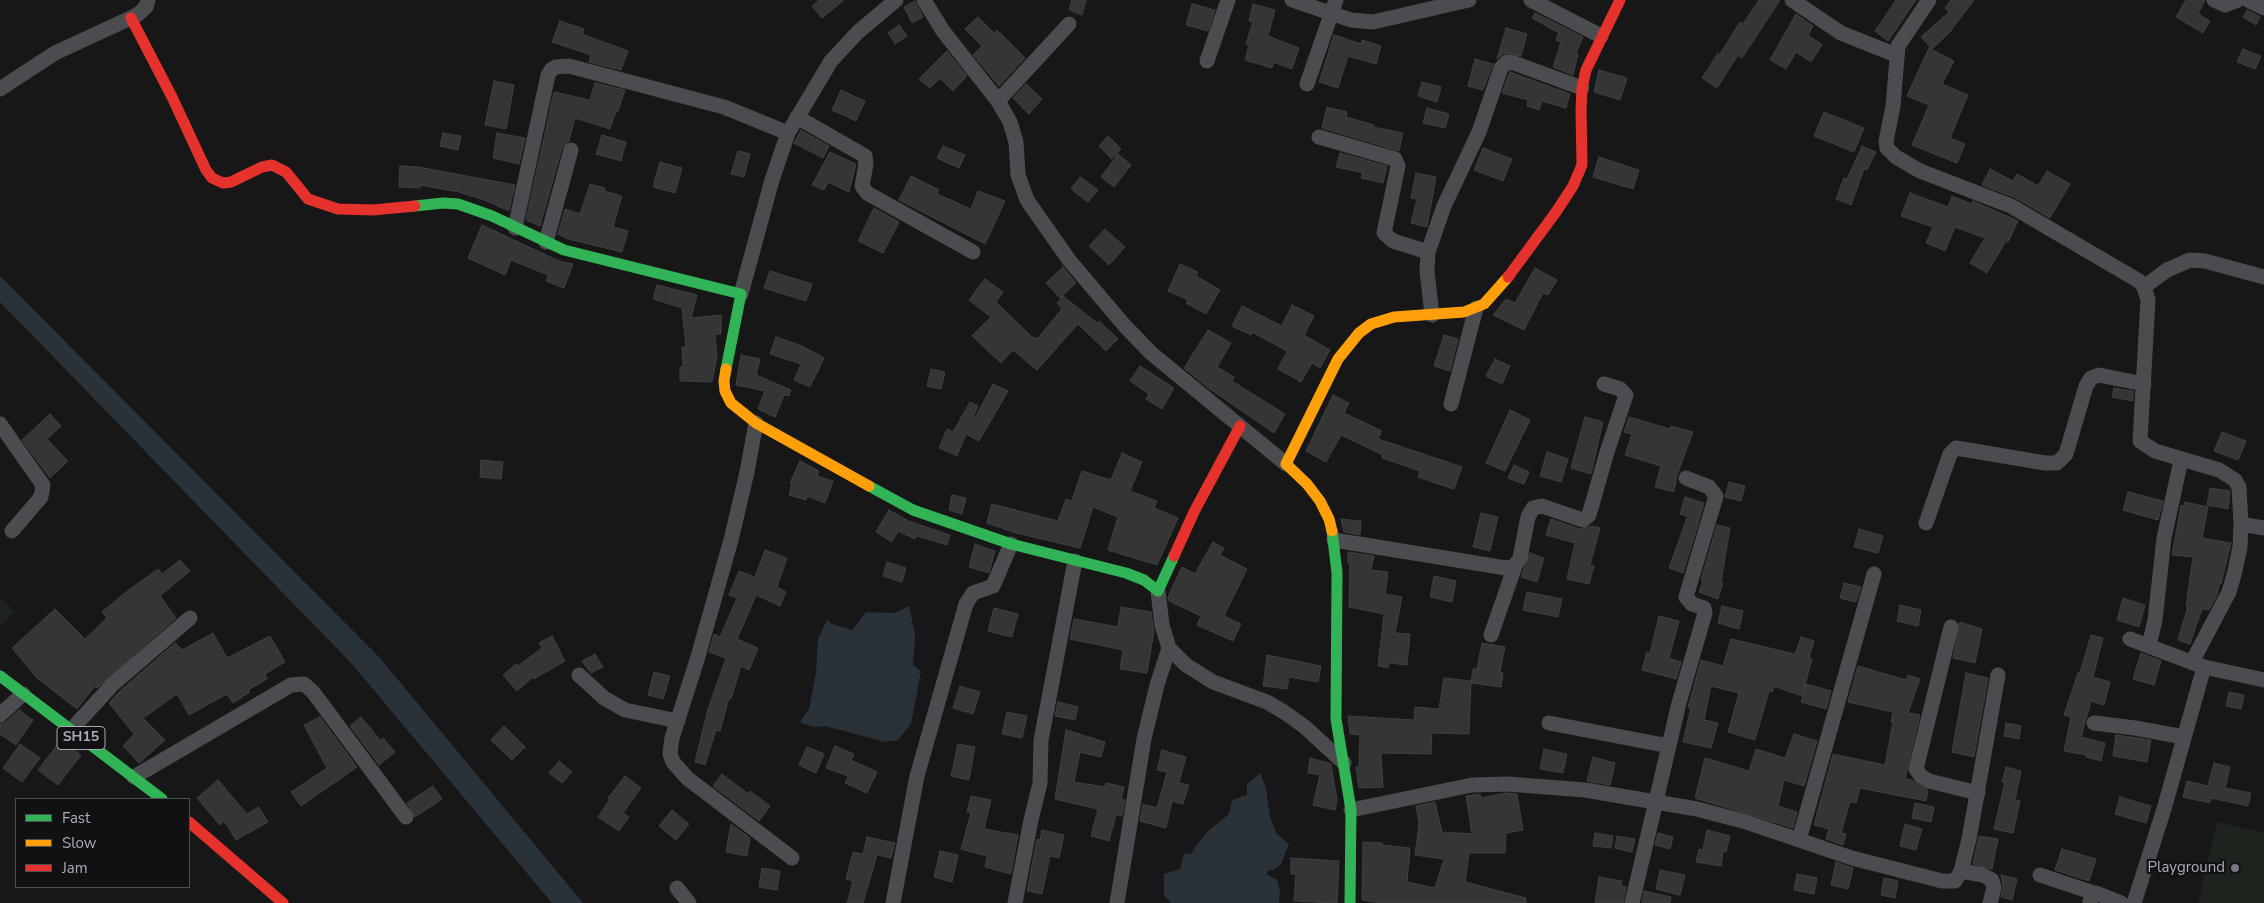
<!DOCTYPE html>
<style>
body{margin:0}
#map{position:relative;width:2264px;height:903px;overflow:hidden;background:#171717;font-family:"Nunito Sans",sans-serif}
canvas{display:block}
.legend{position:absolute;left:15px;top:798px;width:175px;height:90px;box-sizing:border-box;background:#111113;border:1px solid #4d4f55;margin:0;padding:6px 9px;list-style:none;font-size:15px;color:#a8adb8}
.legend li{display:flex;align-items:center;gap:10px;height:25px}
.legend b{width:25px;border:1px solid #4d4f55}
</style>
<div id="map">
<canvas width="2264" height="903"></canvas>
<ul class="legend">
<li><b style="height:6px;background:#30b455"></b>Fast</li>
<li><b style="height:6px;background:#ff9f0a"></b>Slow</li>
<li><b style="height:6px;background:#e5322d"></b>Jam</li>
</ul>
</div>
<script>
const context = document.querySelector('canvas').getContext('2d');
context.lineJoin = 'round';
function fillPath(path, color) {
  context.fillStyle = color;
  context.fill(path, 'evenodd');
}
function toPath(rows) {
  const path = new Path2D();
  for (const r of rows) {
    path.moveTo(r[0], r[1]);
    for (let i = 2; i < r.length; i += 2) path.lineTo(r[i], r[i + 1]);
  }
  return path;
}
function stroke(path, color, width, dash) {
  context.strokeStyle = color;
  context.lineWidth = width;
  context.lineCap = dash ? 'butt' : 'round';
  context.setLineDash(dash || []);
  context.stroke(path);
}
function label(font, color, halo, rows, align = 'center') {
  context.font = font + ' "Nunito Sans",sans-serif';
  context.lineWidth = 4.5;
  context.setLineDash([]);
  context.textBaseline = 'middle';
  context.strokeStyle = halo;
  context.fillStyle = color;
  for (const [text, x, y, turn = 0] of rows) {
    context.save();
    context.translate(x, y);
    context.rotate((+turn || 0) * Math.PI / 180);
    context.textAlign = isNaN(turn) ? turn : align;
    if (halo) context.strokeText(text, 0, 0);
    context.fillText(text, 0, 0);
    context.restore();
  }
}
fillPath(toPath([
 [0,598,15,611,0,626],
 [2217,822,2264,833,2264,903,2198,903]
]), '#1d241e');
fillPath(toPath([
 [0,276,380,658,583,903,552,903,352,664,0,302],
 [909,606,915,634,913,665,921,671,911,724,898,740,885,742,825,726,816,727,804,724,800,721,809,709,816,673,818,639,827,620,832,624,852,630,866,612,894,613],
 [1260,773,1266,788,1270,817,1276,833,1289,844,1281,864,1274,870,1269,870,1266,874,1277,880,1280,890,1279,903,1171,903,1164,895,1164,874,1180,869,1184,854,1191,854,1195,847,1210,829,1229,814,1232,800,1247,795,1247,784]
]), '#2a3239');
const building = toPath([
 [819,0,844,0,822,18,812,6,819,0],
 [1072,0,1086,0,1082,15,1069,10,1072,0],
 [1759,0,1780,0,1742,58,1738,55,1717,88,1702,78,1718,53,1720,54,1740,22,1743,24,1759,0],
 [1896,0,1916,0,1888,41,1875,31,1896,0],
 [1951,0,1974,0,1949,33,1932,49,1921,37,1949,12,1945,8,1951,0],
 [2186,0,2205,0,2198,14,2210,21,2203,33,2176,17,2186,0],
 [915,1,923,17,912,23,904,7,915,1],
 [1192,4,1215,10,1208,31,1186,25,1192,4],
 [1253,4,1275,10,1268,36,1299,48,1292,69,1273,62,1272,68,1245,60,1249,45,1246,44,1253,22,1249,21,1253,4],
 [2247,10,2260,17,2256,25,2243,17,2247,10],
 [1535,13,1583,37,1576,53,1578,54,1573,75,1553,67,1561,42,1556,40,1559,33,1532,18,1535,13],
 [1796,14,1813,26,1808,35,1822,45,1811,62,1796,52,1786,69,1770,60,1796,14],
 [978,17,994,33,997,30,1025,58,999,86,973,55,982,46,965,29,978,17],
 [560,21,584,29,582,34,628,51,621,70,589,62,591,55,552,42,560,21],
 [899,25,907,36,895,44,888,33,899,25],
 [1506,28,1527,34,1521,56,1504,53,1497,59,1506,28],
 [1334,35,1361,44,1362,40,1381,46,1376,64,1348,56,1338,88,1319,82,1334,35],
 [1929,48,1954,61,1942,84,1968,95,1950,138,1965,144,1957,163,1912,145,1929,105,1907,96,1929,48],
 [2243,49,2261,56,2255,69,2237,62,2243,49],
 [947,51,967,76,953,91,940,78,930,88,919,79,947,51],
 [1475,59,1493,64,1483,90,1468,86,1475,59],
 [1599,70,1627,78,1620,100,1594,92,1599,70],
 [1510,72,1570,94,1566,108,1542,101,1539,110,1527,106,1528,100,1502,93,1510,72],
 [494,81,514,85,506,129,485,125,494,81],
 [1422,82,1441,87,1437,102,1418,96,1422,82],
 [595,83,625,90,618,111,616,111,610,129,575,118,569,141,562,148,540,226,526,220,554,92,590,100,595,83],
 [1026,84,1042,99,1029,114,1013,98,1026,84],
 [841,90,865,101,856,121,832,110,841,90],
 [1327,107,1347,112,1346,117,1374,125,1373,127,1403,133,1399,151,1322,128,1327,107],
 [1427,108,1449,114,1445,128,1423,123,1427,108],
 [1824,112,1864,128,1854,152,1814,136,1824,112],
 [801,130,829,146,823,158,794,143,801,130],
 [443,133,461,136,458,150,440,146,443,133],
 [497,133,525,138,519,164,493,158,497,133],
 [602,135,626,142,621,161,596,154,602,135],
 [1108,136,1121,149,1112,159,1099,146,1108,136],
 [943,146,965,155,959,168,937,158,943,146],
 [1862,146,1876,152,1867,170,1864,169,1851,205,1836,199,1844,178,1847,179,1862,146],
 [1483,148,1512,159,1503,181,1474,170,1483,148],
 [738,151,750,154,744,177,731,174,738,151],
 [830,152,856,164,849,192,828,182,824,190,812,185,830,152],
 [1340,153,1387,166,1383,183,1361,178,1363,173,1336,167,1340,153],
 [1118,154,1131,165,1114,187,1101,177,1118,154],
 [1599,157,1639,170,1633,189,1593,177,1599,157],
 [660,162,682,168,675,193,653,187,660,162],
 [400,166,418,167,515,185,509,211,484,200,459,192,420,185,420,188,399,187,400,166],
 [1990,169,2013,181,2017,174,2038,186,2047,171,2070,184,2050,218,2016,198,1982,185,1990,169],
 [1416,173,1436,177,1427,227,1411,223,1417,199,1411,198,1416,173],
 [911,176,939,190,937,194,971,209,978,191,1005,201,985,244,899,200,911,176],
 [1080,177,1098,190,1088,202,1071,189,1080,177],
 [590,184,605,188,604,191,622,196,613,227,628,231,622,252,568,239,558,234,565,209,580,214,590,184],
 [1910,193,1948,207,1952,196,1972,204,1973,201,2018,221,2008,242,2006,241,1987,273,1970,263,1985,238,1955,227,1945,251,1926,243,1933,227,1901,216,1910,193],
 [874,208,899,222,883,253,858,241,874,208],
 [482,225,559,261,573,264,564,288,546,281,548,275,511,260,505,275,468,258,482,225],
 [1105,229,1125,247,1109,265,1089,246,1105,229],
 [1180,264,1198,272,1196,276,1220,290,1206,314,1186,303,1188,300,1168,291,1180,264],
 [1063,267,1076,283,1060,298,1046,283,1063,267],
 [1535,268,1557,280,1548,295,1543,293,1524,330,1493,315,1506,299,1515,303,1535,268],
 [770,271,812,284,806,301,764,288,770,271],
 [985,279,1003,292,996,302,1033,338,1035,337,1037,339,1062,309,1057,303,1063,296,1097,323,1099,321,1118,339,1106,351,1078,324,1037,370,1013,350,1001,363,972,336,991,317,969,300,985,279],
 [657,285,697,295,691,318,721,315,721,334,715,334,717,357,712,382,680,381,680,367,683,367,682,347,686,347,682,308,653,299,657,285],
 [1292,305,1314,316,1304,335,1330,350,1320,368,1312,363,1301,382,1278,369,1287,351,1252,332,1251,335,1232,326,1242,306,1282,326,1292,305],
 [1208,330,1231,343,1217,367,1234,377,1232,381,1285,414,1274,433,1207,387,1184,368,1208,330],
 [1444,335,1458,339,1450,371,1434,366,1444,335],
 [776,337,802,346,824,358,810,387,794,380,801,364,770,354,776,337],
 [741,355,760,359,756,375,791,390,789,396,784,395,775,417,758,409,765,391,736,385,741,355],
 [1495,359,1510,366,1502,384,1486,376,1495,359],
 [1140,366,1174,388,1162,409,1146,399,1149,394,1130,381,1140,366],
 [931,369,945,372,941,389,927,386,931,369],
 [993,384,1008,391,979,441,966,434,957,456,939,448,947,429,953,432,970,402,978,406,973,417,975,418,993,384],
 [2114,388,2133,391,2133,401,2112,397,2114,388],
 [1333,395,1349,403,1344,413,1382,431,1378,439,1462,467,1454,489,1418,477,1420,471,1382,458,1383,455,1341,435,1326,462,1306,451,1333,395],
 [1510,410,1530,420,1505,471,1486,463,1510,410],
 [50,414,61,426,47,439,68,461,50,478,22,440,50,414],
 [1585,417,1603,422,1591,474,1571,468,1585,417],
 [1629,417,1670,429,1671,426,1693,432,1677,475,1674,492,1655,487,1661,466,1625,455,1632,434,1624,432,1629,417],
 [2222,432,2246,441,2238,460,2214,451,2222,432],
 [1547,452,1568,459,1561,482,1540,476,1547,452],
 [1122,453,1142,462,1130,491,1157,501,1154,508,1178,518,1157,565,1108,550,1118,517,1093,507,1080,548,1016,533,987,523,992,504,1058,521,1066,499,1072,501,1082,471,1111,480,1122,453],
 [481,460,503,462,501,479,480,477,481,460],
 [800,461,819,471,817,476,833,481,825,503,807,496,806,500,789,495,792,484,790,483,800,461],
 [1514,465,1529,472,1524,484,1508,478,1514,465],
 [1729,482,1745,486,1741,501,1725,497,1729,482],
 [2210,488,2230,491,2228,509,2207,505,2210,488],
 [2128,492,2163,501,2158,520,2123,510,2128,492],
 [952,495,966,498,962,514,949,510,952,495],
 [1685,497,1704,503,1699,520,1680,514,1685,497],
 [2185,502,2208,507,2202,538,2231,543,2221,584,2219,584,2217,595,2209,610,2202,609,2190,644,2178,640,2188,606,2186,606,2193,557,2172,555,2181,505,2184,506,2185,502],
 [889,510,909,521,950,535,947,545,917,536,915,539,898,531,892,542,876,532,889,510],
 [1481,513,1498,517,1490,551,1473,547,1481,513],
 [1687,518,1699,521,1683,573,1669,568,1687,518],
 [1341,519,1361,521,1360,535,1344,532,1341,519],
 [1551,519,1580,529,1591,526,1600,528,1590,565,1594,566,1589,584,1567,579,1575,543,1546,535,1551,519],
 [1717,525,1730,528,1721,582,1723,583,1718,599,1699,592,1703,581,1701,580,1717,525],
 [1859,529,1883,536,1878,553,1854,547,1859,529],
 [1213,542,1224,548,1220,555,1247,569,1224,616,1241,624,1233,641,1197,625,1201,616,1169,601,1168,597,1182,567,1195,574,1213,542],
 [975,544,995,551,989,573,969,567,975,544],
 [765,550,787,558,777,587,786,592,780,606,756,595,737,639,758,648,749,670,741,666,731,699,729,698,720,731,716,730,705,765,695,762,708,709,726,658,709,652,714,634,720,637,737,598,729,595,739,571,755,577,765,550],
 [1348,552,1374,556,1371,570,1388,572,1385,594,1402,597,1395,633,1410,634,1407,665,1389,663,1388,668,1378,666,1384,614,1349,607,1350,563,1348,563,1348,552],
 [1530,553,1544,558,1537,582,1521,577,1530,553],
 [180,560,190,571,160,596,176,618,97,688,95,686,77,709,37,678,12,648,55,609,85,639,107,618,102,612,126,592,158,569,162,574,180,560],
 [887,562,906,568,902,582,883,576,887,562],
 [1434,576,1456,581,1452,602,1430,597,1434,576],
 [1844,583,1861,587,1856,602,1840,598,1844,583],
 [1527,592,1562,599,1558,617,1523,610,1527,592],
 [2123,598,2145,605,2139,627,2117,620,2123,598],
 [1900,605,1921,610,1918,626,1897,621,1900,605],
 [1722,606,1743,611,1739,629,1718,623,1722,606],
 [1121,607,1151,612,1154,631,1147,673,1120,669,1123,650,1070,639,1074,619,1118,627,1121,607],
 [994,608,1018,614,1012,637,988,631,994,608],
 [1659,616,1679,621,1669,658,1681,662,1676,679,1642,670,1647,652,1650,653,1659,616],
 [1960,622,1982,629,1975,663,1953,658,1960,622],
 [213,633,227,658,270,636,285,662,265,674,267,679,248,690,250,692,233,703,227,694,189,715,177,694,143,718,165,740,139,763,123,746,134,734,109,703,120,691,175,643,182,650,213,633],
 [2091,635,2103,638,2093,677,2110,682,2104,705,2091,701,2081,737,2105,743,2101,761,2086,757,2086,755,2064,751,2071,717,2064,715,2078,673,2080,673,2091,635],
 [552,636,565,661,534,679,533,677,517,691,503,675,516,664,518,666,542,648,539,643,552,636],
 [1801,637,1814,641,1809,658,1812,659,1802,696,1774,686,1772,692,1769,691,1755,740,1728,732,1739,693,1711,686,1704,720,1718,723,1711,748,1683,742,1691,708,1688,708,1701,660,1723,666,1731,639,1795,654,1801,637],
 [1482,643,1505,647,1500,672,1503,673,1501,687,1471,683,1473,669,1477,669,1482,643],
 [2141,653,2161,661,2154,685,2133,679,2141,653],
 [595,654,603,667,591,673,582,661,595,654],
 [1267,655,1321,666,1318,682,1289,677,1287,689,1263,686,1267,655],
 [1858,666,1906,680,1908,675,1920,679,1908,713,1920,715,1905,779,1912,780,1928,790,1926,801,1860,788,1856,803,1850,802,1841,833,1846,834,1843,845,1826,839,1829,829,1814,825,1833,754,1885,765,1893,722,1891,722,1893,712,1848,702,1858,666],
 [654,672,670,676,663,699,648,695,654,672],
 [1966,673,1988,678,1974,757,1952,752,1966,673],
 [1444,678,1471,681,1469,734,1432,733,1431,754,1381,753,1383,787,1359,788,1356,767,1359,768,1360,735,1350,734,1348,716,1414,720,1415,707,1439,709,1444,678],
 [1806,684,1831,691,1826,709,1801,702,1806,684],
 [960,686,980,692,973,714,953,708,960,686],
 [2229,692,2244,695,2241,709,2226,706,2229,692],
 [1058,702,1078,707,1075,720,1055,716,1058,702],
 [19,710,33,720,16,745,0,734,0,724,6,722,19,710],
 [1007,712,1027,716,1022,738,1002,734,1007,712],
 [320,717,357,767,301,806,291,792,327,768,304,725,320,717],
 [361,717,381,741,383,738,395,752,379,765,350,726,361,717],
 [2006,723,2021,726,2019,739,2004,736,2006,723],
 [504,726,525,747,512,760,491,740,504,726],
 [1066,730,1105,742,1101,757,1080,752,1074,782,1105,787,1106,783,1124,787,1121,799,1125,800,1122,816,1116,815,1109,841,1091,836,1098,809,1055,799,1066,730],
 [1794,734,1817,741,1804,786,1784,780,1778,806,1797,812,1793,828,1695,798,1705,758,1749,771,1756,749,1785,758,1794,734],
 [2116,735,2151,740,2147,762,2113,756,2116,735],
 [61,740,81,755,58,785,38,770,61,740],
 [20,744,40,758,22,782,3,768,20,744],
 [958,744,975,747,969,780,951,776,958,744],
 [835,746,854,754,851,760,877,772,867,793,845,783,848,776,826,768,835,746],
 [807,747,824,754,816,773,799,765,807,747],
 [1544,749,1567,754,1563,773,1540,769,1544,749],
 [1162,750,1186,757,1179,783,1189,785,1183,804,1172,801,1166,828,1140,821,1143,804,1157,808,1167,772,1157,770,1162,750],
 [1593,757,1615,763,1610,785,1587,781,1593,757],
 [1310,758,1331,764,1337,800,1335,810,1313,805,1320,775,1308,773,1310,758],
 [559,761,572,772,562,783,549,773,559,761],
 [2214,763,2230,767,2225,788,2251,793,2248,806,2211,798,2210,803,2183,797,2187,781,2208,786,2214,763],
 [2006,767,2021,771,2015,800,2020,801,2013,833,1994,829,2005,782,2002,782,2006,767],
 [722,774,748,794,750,791,770,806,759,821,713,786,722,774],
 [625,776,641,788,623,813,629,817,619,831,598,817,610,799,608,798,625,776],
 [218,780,247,814,259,807,268,822,236,840,224,821,220,825,197,798,218,780],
 [433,786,442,799,415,817,407,803,433,786],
 [1506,793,1517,794,1523,830,1506,833,1505,853,1469,853,1465,882,1526,898,1526,903,1381,903,1362,900,1363,842,1382,843,1382,845,1410,848,1407,882,1435,888,1444,859,1415,855,1419,824,1416,806,1435,802,1442,832,1472,834,1466,796,1480,794,1481,798,1506,793],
 [971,796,991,800,984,829,1018,835,1011,874,985,867,987,856,961,849,971,813,967,812,971,796],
 [2120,797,2151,806,2146,823,2115,814,2120,797],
 [1915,803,1934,807,1931,822,1912,818,1915,803],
 [672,810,689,824,676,840,659,826,672,810],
 [731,824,750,838,747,856,726,852,731,824],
 [1905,824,1922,829,1916,850,1900,846,1905,824],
 [1042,830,1064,835,1059,858,1050,856,1042,894,1027,891,1037,839,1040,840,1042,830],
 [1707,830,1730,836,1726,852,1723,851,1721,866,1696,862,1699,849,1703,850,1707,830],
 [1595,833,1613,836,1611,848,1593,846,1595,833],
 [1658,833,1673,837,1670,849,1655,845,1658,833],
 [1617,836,1635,839,1632,852,1615,848,1617,836],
 [1979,836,1998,839,1992,869,1973,864,1979,836],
 [867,837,895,843,891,858,877,855,863,903,847,903,853,881,846,879,853,852,863,854,867,837],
 [2062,849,2096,859,2089,881,2055,870,2062,849],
 [940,851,958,855,952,882,934,877,940,851],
 [1291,858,1339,861,1337,903,1294,901,1296,874,1291,874,1291,858],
 [1836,862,1853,868,1848,889,1831,885,1836,862],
 [762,868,780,871,777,890,759,887,762,868],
 [1660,870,1685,875,1680,895,1656,889,1660,870],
 [1797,874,1817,878,1814,894,1794,890,1797,874],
 [2001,875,2017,879,2012,900,2001,897,2003,886,2001,875],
 [1599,877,1622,881,1621,886,1626,887,1623,903,1595,903,1599,877],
 [1884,878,1898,881,1895,898,1881,895,1884,878],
 [1644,891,1671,897,1670,903,1642,903,1644,891]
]);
fillPath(building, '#353536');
stroke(building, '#3f4043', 1);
stroke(toPath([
 [924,0,943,31,998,101,1010,122,1016,142,1018,175,1027,200,1069,260,1124,325,1151,353,1286,464],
 [1292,0,1351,20,1373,22,1469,0],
 [1531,0,1601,36],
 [1792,0,1841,33,1896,55],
 [1929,0,1898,46,1893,106,1886,141,1887,148,1896,157,1920,171,2011,206,2139,281,2144,287,2148,300,2140,441,2155,451,2219,470,2235,480,2239,487,2241,524,2240,547,2235,571,2229,592,2192,662],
 [2214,0,2225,5,2238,0],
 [2248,0,2264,8],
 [1207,61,1228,0],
 [1307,84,1336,0],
 [0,89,55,53,137,15,146,7,148,0],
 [998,101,1069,24],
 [797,117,865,156,866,164,862,186,867,193,973,252],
 [1319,137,1395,159,1398,166,1384,233,1393,241,1428,252],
 [515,228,548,75,551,70,556,67,569,66,724,107,788,133],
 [546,242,571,150],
 [2144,287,2167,270,2190,260,2205,261,2264,277],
 [741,294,772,180,788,133,831,61,858,32,896,0],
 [1432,315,1427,271,1428,252,1444,206,1479,132,1501,68,1507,62,1514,63,1582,88],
 [1451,404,1476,308],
 [756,423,747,472,731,540,697,660,672,738,670,754,673,762,687,778,792,858],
 [0,424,43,485,41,497,12,531],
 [1926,523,1950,454,1956,448,2045,463,2057,463,2066,454,2086,386,2091,378,2099,375,2144,384],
 [2241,524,2264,528],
 [1334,540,1506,568,1515,566,1520,558,1528,517,1533,508,1542,506,1583,520,1589,515,1607,452,1626,395,1620,389,1604,384],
 [1158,591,1162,625,1169,648,1186,665,1213,682,1267,702,1284,712,1305,727,1344,763],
 [1951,627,1916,769,1921,776,1929,781,1978,793],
 [1491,635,1515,566],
 [2130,639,2204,667,2264,680],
 [2149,646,2155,620,2164,538,2181,460],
 [579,675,604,698,625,710,678,721],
 [0,715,23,694],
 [1549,723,1669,746],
 [2094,723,2135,728,2184,737],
 [71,730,113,684,190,618],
 [134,777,291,685,304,684,313,692,406,817],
 [1351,810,1472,785,1508,784,1585,790,1697,809,1746,822,1852,858,1942,881,1955,881,1961,871,1969,839,1998,675],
 [1799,840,1874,574],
 [1961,871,1983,875,1992,880,1994,888,1990,903],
 [2040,875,2094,893],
 [677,888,689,903],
 [2090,902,2094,893,2096,893,2121,903],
 [893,903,917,776,966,604,973,593,993,586,1011,544],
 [1015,903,1031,820,1040,783,1041,740,1075,561],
 [1117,903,1144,739,1157,685,1169,648],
 [1632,903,1679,703,1705,613,1704,608,1692,604,1686,597,1716,496,1709,487,1686,478],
 [2134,903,2164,809,2204,667]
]), '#4b4c50', 15);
stroke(toPath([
 [415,206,443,203,458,204,492,216,564,250,741,294,726,369],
 [869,486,913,510,1011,544,1126,573,1144,580,1158,591,1174,556],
 [1332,531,1337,573,1336,719,1351,810,1350,903],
 [0,676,162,799]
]), '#30b455', 11);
stroke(toPath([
 [726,369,724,381,725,391,731,403,756,423,869,486],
 [1332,531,1329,519,1320,501,1307,484,1286,464,1338,359,1359,333,1371,324,1394,317,1464,312,1484,304,1508,277]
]), '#ff9f0a', 11);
stroke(toPath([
 [131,18,172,97,206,170,212,178,223,183,231,182,262,167,272,165,286,172,308,199,338,209,373,210,415,206],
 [1508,277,1556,212,1573,186,1582,165,1581,111,1582,88,1586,70,1620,0],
 [1174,556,1194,512,1240,426],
 [189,822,283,903]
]), '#e5322d', 11);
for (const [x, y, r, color] of [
 [2235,868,5,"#757880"]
]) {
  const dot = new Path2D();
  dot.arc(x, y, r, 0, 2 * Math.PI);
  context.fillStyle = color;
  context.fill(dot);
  stroke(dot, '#111113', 2);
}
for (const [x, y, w] of [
 [81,738,48]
]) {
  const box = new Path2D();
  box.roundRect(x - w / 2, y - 11.5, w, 23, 4);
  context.fillStyle = '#111113';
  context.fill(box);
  stroke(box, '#a8adb8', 1);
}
label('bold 14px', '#a8adb8', null, [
 ["SH15",81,738]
]);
label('15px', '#a8adb8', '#111113', [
 ["Playground",2225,868]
], 'right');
</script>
